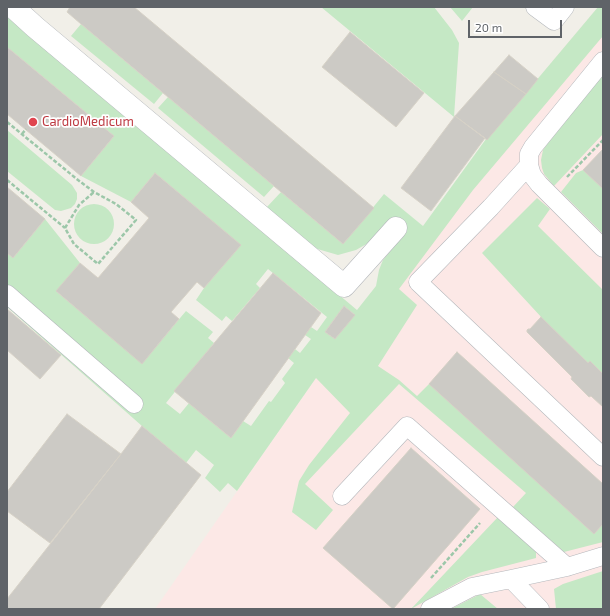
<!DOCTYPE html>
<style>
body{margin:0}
#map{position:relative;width:610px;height:616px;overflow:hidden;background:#f1efe8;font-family:"Exo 2",sans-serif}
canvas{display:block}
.frame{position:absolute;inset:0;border:8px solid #5f6368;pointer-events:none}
.scale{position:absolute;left:468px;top:20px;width:94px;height:18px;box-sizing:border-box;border:2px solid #5f6368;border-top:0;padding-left:5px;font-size:12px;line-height:14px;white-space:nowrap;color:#5f6368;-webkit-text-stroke:3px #fff;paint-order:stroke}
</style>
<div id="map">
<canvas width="610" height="616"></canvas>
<div class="frame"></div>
<div class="scale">20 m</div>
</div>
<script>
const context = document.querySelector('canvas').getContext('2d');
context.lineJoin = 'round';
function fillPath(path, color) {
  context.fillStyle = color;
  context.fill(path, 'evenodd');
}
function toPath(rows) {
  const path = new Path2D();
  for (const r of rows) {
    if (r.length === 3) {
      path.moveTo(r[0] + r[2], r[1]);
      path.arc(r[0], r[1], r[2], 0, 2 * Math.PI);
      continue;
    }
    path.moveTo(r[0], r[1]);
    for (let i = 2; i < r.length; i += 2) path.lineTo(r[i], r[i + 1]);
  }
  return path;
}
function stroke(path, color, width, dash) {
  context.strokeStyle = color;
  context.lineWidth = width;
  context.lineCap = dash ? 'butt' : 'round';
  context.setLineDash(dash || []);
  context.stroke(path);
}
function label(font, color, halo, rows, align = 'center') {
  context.font = font + ' "Exo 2",sans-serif';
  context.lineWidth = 3.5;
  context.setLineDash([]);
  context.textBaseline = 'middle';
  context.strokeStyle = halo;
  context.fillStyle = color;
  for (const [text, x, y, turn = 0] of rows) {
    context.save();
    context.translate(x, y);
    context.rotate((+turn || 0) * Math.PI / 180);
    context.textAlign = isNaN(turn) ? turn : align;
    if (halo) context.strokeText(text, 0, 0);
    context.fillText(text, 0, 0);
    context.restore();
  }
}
fillPath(toPath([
 [598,7,603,7,603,609,155,609,316,378,487,139]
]), '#fce8e6');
fillPath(toPath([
 [321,7,434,7,452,30,459,43,454,117],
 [450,7,473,7,462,21],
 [598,7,603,7,603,36,473,190,399,289,417,305,378,366,399,380,417,396,429,384,594,534,603,524,603,542,564,552,513,507,526,493,399,384,305,484,333,510,316,530,292,512,299,481,309,465,350,413,316,378,237,491,228,483,220,492,205,478,214,465,196,450,186,463,142,426,7,307,7,253,13,258,45,219,80,263,57,292,142,363,186,311,213,332,208,338,214,343,166,403,180,414,189,403,231,438,243,421,251,426,269,401,271,402,285,383,282,379,294,363,288,358,295,349,300,353,311,339,305,335,311,327,317,331,327,317,268,269,256,284,260,288,232,321,226,316,222,321,196,300,204,288,240,245,155,173,131,202,81,176,114,136,7,47,7,16,357,310,376,286,379,270,383,260,405,233,370,242,356,250,338,255,314,248,266,208,281,192,343,244,384,194,423,226,486,139,487,139],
 [344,306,354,314,335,339,325,332],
 [81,24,163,93,154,104,71,36],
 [603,75,603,134,554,186,544,174,542,168,541,160,543,150,548,143],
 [168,97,274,186,264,197,158,108],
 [7,130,72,185,77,193,77,199,75,204,71,208,61,211,55,210,7,171],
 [583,170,603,189,603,234,561,192,576,173],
 [537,198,550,209,538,226,603,290,603,374,590,361,588,363,543,319,482,253],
 [94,224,20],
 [498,517,536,552,536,558,482,572,468,577,411,609],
 [603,571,603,607,601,609,556,609,554,589,563,584],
 [480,594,498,609,451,609]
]), '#c5e8c5');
const building = toPath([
 [70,7,134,7,374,208,343,244,81,24,67,12,70,7],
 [350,32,424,93,396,127,322,67,350,32],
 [7,47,114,136,81,176,7,114,7,47],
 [509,55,538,79,526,94,494,72,509,55],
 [494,72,526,94,487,140,455,116,494,72],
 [455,116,485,138,431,211,401,188,455,116],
 [603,149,603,189,583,170,603,149],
 [155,173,241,245,204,288,197,282,171,312,179,319,142,364,56,291,80,263,98,278,149,218,131,202,155,173],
 [7,187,45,219,13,258,7,253,7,187],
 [273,273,321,313,231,438,174,391,273,273],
 [344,306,355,315,335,339,325,332,344,306],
 [7,309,61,355,40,379,7,350,7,309],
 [541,317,588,363,590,361,603,374,603,407,591,396,589,397,571,379,572,377,527,332,527,330,528,329,530,329,541,317],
 [457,352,603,484,603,524,594,534,429,384,457,352],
 [67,414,121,454,50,543,7,511,7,492,67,414],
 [142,426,201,475,99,609,7,609,7,599,121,454,142,426],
 [411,448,480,509,393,609,323,548,411,448]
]);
fillPath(building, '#cccac5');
stroke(building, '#d6d1c6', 1);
const service = toPath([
 [535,7,554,21,565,7],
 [603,61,533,147,529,154,529,165,532,175,539,184,603,248],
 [529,165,491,207,418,282,603,457],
 [7,294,134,404],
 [342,496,407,426,567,567],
 [511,579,540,609],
 [430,609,472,587,511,579,567,567,603,556]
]);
const minor = toPath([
 [13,7,35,27,344,286,396,228]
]);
stroke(service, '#b5b8bc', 19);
stroke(minor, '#b5b8bc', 23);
stroke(toPath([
 [7,122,78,180,94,192,116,204,136,220,98,264,74,244,65,228,79,205,94,192],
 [22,134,26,129],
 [567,177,603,140],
 [7,180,65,228],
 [431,578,480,523]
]), '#9cc7a9', 2.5, [4, 2]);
stroke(service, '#fff', 18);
stroke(minor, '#fff', 22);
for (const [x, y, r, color] of [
 [33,122,5,"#e0444e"]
]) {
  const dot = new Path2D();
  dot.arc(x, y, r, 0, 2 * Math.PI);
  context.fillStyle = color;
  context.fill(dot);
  stroke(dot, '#fff', 1.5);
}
label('13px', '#be3a42', '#fff', [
 ["CardioMedicum",42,122]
], 'left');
</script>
